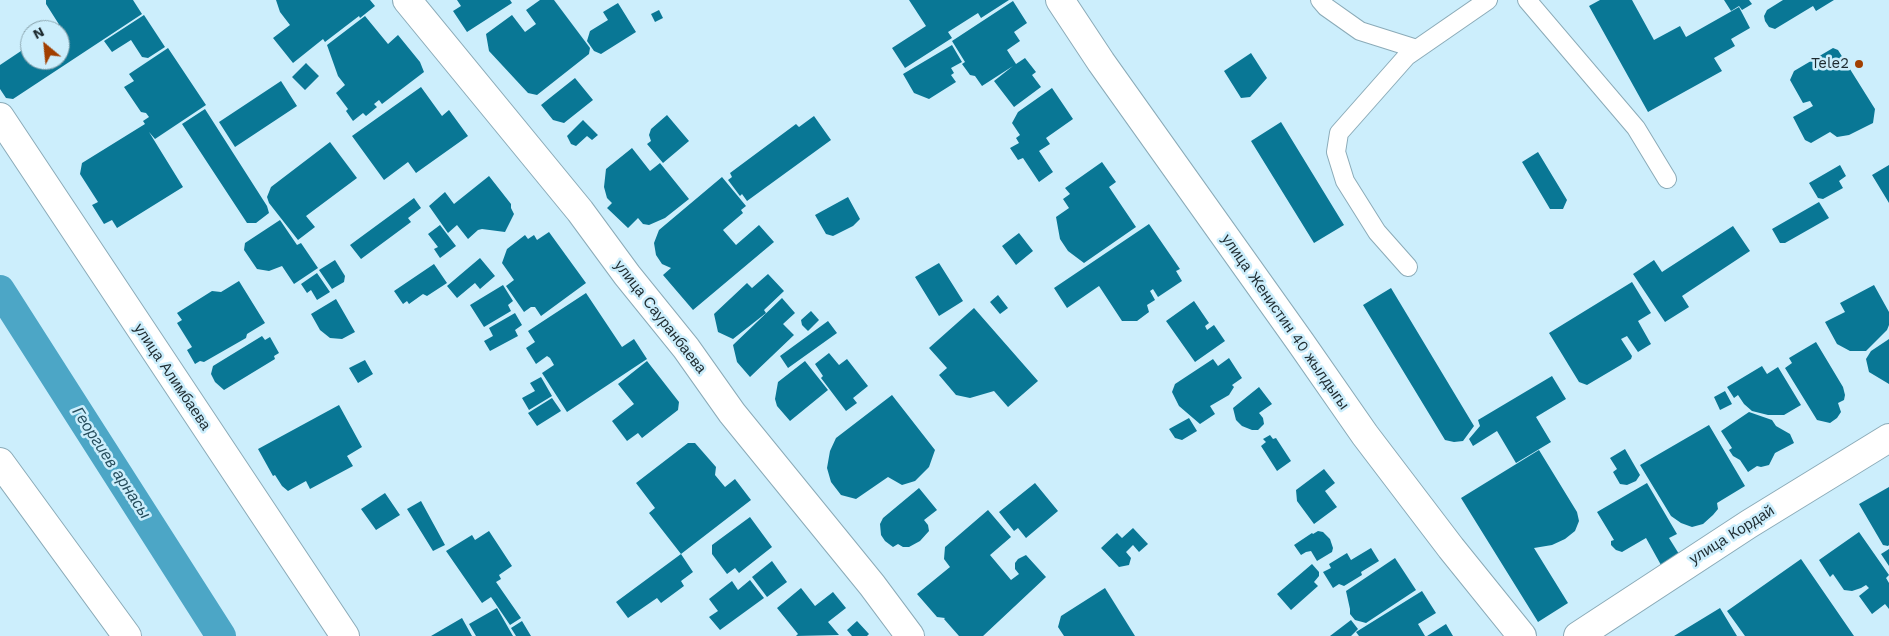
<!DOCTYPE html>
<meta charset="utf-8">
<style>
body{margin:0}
#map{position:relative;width:1889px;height:636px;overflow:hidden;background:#cceefc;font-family:"Work Sans",sans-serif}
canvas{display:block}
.north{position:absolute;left:20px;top:20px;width:50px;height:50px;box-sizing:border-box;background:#cceefc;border:1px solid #86a0aa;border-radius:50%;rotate:332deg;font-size:14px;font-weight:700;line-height:20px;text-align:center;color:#1e2b30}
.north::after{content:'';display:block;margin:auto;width:18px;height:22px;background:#a13f00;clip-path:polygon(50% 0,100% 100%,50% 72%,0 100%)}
</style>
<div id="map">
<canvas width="1889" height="636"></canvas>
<div class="north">N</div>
</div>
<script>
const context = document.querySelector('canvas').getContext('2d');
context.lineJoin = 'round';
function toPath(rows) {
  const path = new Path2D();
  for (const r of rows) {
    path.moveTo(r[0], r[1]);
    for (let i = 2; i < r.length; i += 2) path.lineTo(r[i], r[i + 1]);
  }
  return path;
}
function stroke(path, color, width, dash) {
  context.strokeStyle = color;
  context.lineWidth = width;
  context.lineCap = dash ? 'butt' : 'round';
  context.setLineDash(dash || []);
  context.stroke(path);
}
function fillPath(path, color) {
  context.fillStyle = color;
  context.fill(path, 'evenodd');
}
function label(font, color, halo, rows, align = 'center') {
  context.font = font + ' "Work Sans",sans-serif';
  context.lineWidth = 5;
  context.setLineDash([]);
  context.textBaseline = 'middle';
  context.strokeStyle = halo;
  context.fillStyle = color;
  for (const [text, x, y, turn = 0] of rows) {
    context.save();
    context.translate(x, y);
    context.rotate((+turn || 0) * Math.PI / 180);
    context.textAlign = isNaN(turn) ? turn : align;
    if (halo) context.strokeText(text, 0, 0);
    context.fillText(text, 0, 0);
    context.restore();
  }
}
stroke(toPath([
 [0,290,221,636]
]), '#4ca6c6', 30);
fillPath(toPath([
 [46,0,133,0,142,14,13,99,6,98,0,89,0,65,30,45,30,60,60,60,60,30,53,30,60,26,46,4],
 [276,0,370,0,375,6,360,18,359,16,325,42,323,39,293,63,273,38,290,25,280,12],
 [457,0,510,0,512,3,467,32,453,11,461,6],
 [540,0,554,0,590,48,589,54,537,95,528,93,489,51,486,34,512,15,525,32,536,24,526,10],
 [909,0,1009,0,981,18,978,13,948,32,952,38,905,68,892,48,926,26],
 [1600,0,1632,0,1654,40,1680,26,1686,37,1739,7,1750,28,1731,39,1735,46,1714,58,1722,71,1648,112,1589,6],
 [1724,0,1749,0,1752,4,1742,10,1739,6,1731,11],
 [1783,0,1834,0,1816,11,1813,6,1775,29,1769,27,1765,21,1764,16,1767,10],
 [1013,1,1027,23,1014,32,1020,41,1007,50,1016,64,1025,58,1036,72,1032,75,1041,87,1014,107,994,81,1013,66,982,86,975,76,970,75,962,64,965,62,952,41],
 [618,3,636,32,601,54,594,51,587,41,590,31,608,20,603,12],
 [659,10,663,18,655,22,651,14],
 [144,15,165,47,148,58,142,57,131,40,112,52,104,41],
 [365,16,388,44,398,35,420,62,424,72,382,104,379,100,374,104,377,107,366,116,363,113,353,121,346,111,348,109,336,93,345,85,338,76,327,45],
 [952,45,962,62,951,68,954,73,951,75,956,82,929,99,914,93,903,74],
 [168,48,206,105,155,139,149,132,183,187,117,228,112,220,104,224,92,205,98,202,80,174,82,163,145,124,143,121,149,117,146,113,141,112,124,87,134,81,129,74],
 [1833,48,1838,50,1875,109,1873,123,1849,135,1837,137,1830,132,1811,143,1805,140,1793,117,1813,106,1810,101,1803,103,1790,80,1794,71],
 [1251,53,1267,78,1250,97,1241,98,1224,71],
 [306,63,319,76,305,90,292,77],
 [575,78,593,100,564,123,553,120,541,105],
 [281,81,297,106,235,147,219,122],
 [421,87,442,116,449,110,468,136,416,173,408,162,384,180,352,136],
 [1052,88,1073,119,1046,138,1050,144,1039,151,1053,172,1039,182,1023,158,1018,160,1010,148,1019,143,1016,138,1020,135,1012,123,1018,112],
 [205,109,267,206,269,213,256,223,247,223,182,124],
 [667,115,689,141,663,163,647,144,651,141,649,135,651,129],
 [814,116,831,140,747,201,742,194,740,196,728,180,732,177,730,173,796,124,799,127],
 [583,120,598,135,592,140,587,136,576,146,571,144,567,136],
 [1281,122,1344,225,1314,243,1251,141],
 [330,142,357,178,306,216,315,227,298,240,269,203,267,197,271,187],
 [632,148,650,171,660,163,689,199,665,218,649,225,643,224,638,218,628,228,607,208,612,203,607,198,604,187,606,169],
 [1538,152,1567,200,1563,209,1550,209,1522,162],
 [1102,162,1116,182,1109,187,1136,227,1084,263,1068,251,1060,239,1056,217,1069,208,1063,199,1070,194,1065,188],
 [1840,165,1846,176,1839,181,1843,188,1823,199,1818,198,1809,183],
 [1889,165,1889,203,1872,175],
 [489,176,511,204,511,208,514,214,505,232,482,229,478,230,468,239,457,225,448,233,429,206,445,192,454,204],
 [722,177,746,206,741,210,743,213,723,230,736,245,759,225,774,242,693,310,663,275,671,268,662,264,656,255,654,243,659,230],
 [848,197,860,219,853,226,833,236,826,234,815,215],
 [414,198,421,208,408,218,411,222,361,259,350,245],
 [1819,202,1829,218,1785,243,1780,243,1772,229],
 [280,220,297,245,301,243,318,268,294,284,282,266,269,271,257,269,244,250,245,243],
 [1149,224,1180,269,1176,271,1182,281,1158,297,1153,289,1150,291,1155,300,1147,305,1149,312,1137,321,1122,321,1099,286,1067,308,1054,288],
 [440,225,456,246,440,258,434,249,438,247,428,234],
 [1733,226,1750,251,1682,296,1689,307,1665,322,1633,274,1654,260,1662,272],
 [549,232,586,283,541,316,535,307,531,307,524,312,506,286,514,280,502,263,507,249,525,235,528,239,534,235,537,240],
 [1019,233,1033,251,1016,265,1002,246],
 [480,258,495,276,480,289,475,283,457,298,447,286],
 [335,260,345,276,344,282,332,289,319,270],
 [939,263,963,301,939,316,915,277],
 [434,264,447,283,427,296,423,294,409,304,407,301,403,304,394,291],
 [317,273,330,292,317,300,311,290,307,293,301,284],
 [768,274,784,291,764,310,766,313,733,339,718,332,714,314,747,283,752,288],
 [239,281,265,323,247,334,246,338,204,362,200,361,195,364,187,350,192,347,177,323,182,320,177,313,212,291,221,292],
 [1632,282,1651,313,1638,321,1651,344,1638,352,1627,336,1621,339,1632,356,1631,359,1587,385,1579,382,1549,333],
 [503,285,513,301,508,305,511,311,484,327,470,305],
 [1874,285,1889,312,1889,325,1887,330,1866,351,1850,351,1837,344,1825,322,1845,312,1840,303],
 [1391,288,1474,426,1463,441,1454,442,1445,440,1363,305],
 [586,293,622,347,634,339,647,359,567,412,542,373,554,365,550,358,547,356,536,364,526,348,535,342,528,331],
 [998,295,1008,308,1000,314,990,302],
 [782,298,795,313,783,324,794,335,750,377,737,362,733,345],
 [336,299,355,332,342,339,330,338,320,330,311,314],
 [1194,301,1209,323,1205,326,1207,330,1214,325,1225,341,1195,362,1166,321],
 [974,308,1038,381,1008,407,994,391,970,398,956,395,939,375,947,368,929,348],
 [811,311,819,320,808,331,802,325,801,320],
 [515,313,522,325,515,330,518,336,490,351,484,341,493,336,489,328],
 [828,321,837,333,788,368,780,356],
 [262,336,265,340,270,337,279,353,274,356,275,359,224,390,215,382,211,374,213,366],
 [1889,339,1889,384,1869,372,1866,359,1871,351],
 [1816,342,1843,387,1845,395,1844,400,1838,403,1841,412,1837,418,1830,423,1817,420,1785,368,1792,363,1789,358],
 [829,353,839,365,847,359,868,386,853,398,857,403,846,411,821,378,823,376,815,364],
 [1229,358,1242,378,1232,385,1234,387,1229,395,1210,406,1215,414,1200,424,1179,406,1172,392,1175,384,1213,359,1218,366],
 [365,360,373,374,358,383,349,368],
 [647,361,679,402,678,410,642,438,638,433,627,441,612,421,634,404,618,384],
 [805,361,828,390,790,421,777,406,775,399,778,382],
 [1762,366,1767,374,1778,367,1801,405,1784,415,1768,415,1752,411,1744,404,1738,395,1734,398,1727,387],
 [1552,376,1566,399,1536,417,1551,442,1516,463,1497,431,1473,446,1469,439,1480,426,1478,420],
 [541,377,552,396,529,410,522,398,535,391,530,383],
 [1259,387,1272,404,1259,413,1263,418,1264,424,1258,430,1252,430,1242,426,1236,420,1233,408],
 [1725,391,1732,404,1720,410,1714,397],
 [892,395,935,450,929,467,915,481,902,485,888,477,856,499,841,495,831,482,827,468,830,451,836,438],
 [552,398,561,411,537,426,528,413],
 [339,405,362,447,347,456,353,466,310,489,306,481,288,491,282,486,275,475,273,476,258,449],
 [1749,412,1772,420,1776,426,1790,434,1794,443,1775,453,1769,465,1761,467,1757,466,1748,472,1740,460,1733,456,1729,450,1732,448,1721,431],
 [1189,418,1197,431,1182,440,1175,438,1169,429],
 [1709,425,1745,486,1717,503,1718,509,1713,515,1703,524,1692,527,1681,523,1671,516,1640,465],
 [1270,435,1273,439,1276,438,1291,461,1277,471,1261,446,1266,442,1263,439],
 [688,443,695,443,716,467,715,475,725,487,735,479,751,500,681,554,649,513,655,508,636,483],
 [1625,449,1640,475,1636,481,1627,485,1620,484,1613,472,1617,469,1610,458],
 [1539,450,1577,512,1579,521,1575,531,1565,539,1552,545,1534,548,1568,603,1538,622,1461,498],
 [1324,469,1335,483,1325,491,1337,507,1314,524,1297,501,1296,490],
 [1035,483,1058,511,1026,538,1018,528,1014,531,999,512],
 [1647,483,1677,534,1669,538,1679,554,1661,565,1646,538,1622,552,1616,550,1611,545,1611,541,1614,540,1597,512],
 [1889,487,1889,545,1888,546,1883,545,1859,504],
 [919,488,937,510,924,520,928,525,929,531,920,541,909,547,903,547,898,544,893,547,885,541,881,535,880,524,883,518],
 [385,493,400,515,376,530,361,509],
 [421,501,445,545,433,551,407,509],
 [988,510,1011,537,990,555,1011,580,1019,574,1015,569,1015,563,1018,559,1026,555,1046,577,983,636,959,636,944,619,945,618,937,617,917,594,950,567,944,559,945,547],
 [750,517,772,547,739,573,735,568,727,574,712,554,712,545],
 [1133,528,1148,544,1139,552,1133,545,1126,552,1131,558,1129,565,1119,567,1101,548,1117,533,1122,538],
 [489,531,512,566,499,575,501,579,496,582,521,618,510,625,491,597,482,603,446,551,472,535,475,540],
 [1318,531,1323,532,1330,539,1333,548,1332,552,1317,561,1311,551,1306,552,1301,555,1294,545,1312,533,1313,534],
 [1859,532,1889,575,1886,578,1889,583,1889,609,1885,604,1872,614,1859,596,1869,588,1866,585,1861,588,1852,591,1844,590,1833,574,1830,577,1819,560],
 [1371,548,1379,561,1361,572,1362,575,1344,586,1339,584,1333,588,1323,572,1331,568,1329,564,1347,553,1351,560],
 [1889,549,1889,566,1881,554],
 [681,554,693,572,681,581,684,586,661,603,657,598,628,618,616,602],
 [1395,558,1416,590,1366,623,1355,620,1350,614,1350,609,1346,591],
 [1801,559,1854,636,1745,636,1727,611],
 [772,561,787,582,767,597,752,577],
 [1312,564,1319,572,1319,576,1314,582,1318,586,1291,610,1277,594],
 [750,580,764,598,720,630,709,617,718,611,709,599,732,581,738,590],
 [801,588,815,606,833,592,846,608,828,622,839,635,796,636,798,634,777,608],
 [1105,588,1135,636,1064,636,1058,627,1061,616],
 [1422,591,1436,613,1418,624,1425,636,1359,636,1356,632],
 [497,608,513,636,476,636,469,624],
 [1720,608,1737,636,1674,636],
 [462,618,472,636,431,636],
 [1351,620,1358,629,1351,636,1330,636],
 [522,621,531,636,516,636,511,628],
 [857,621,869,634,867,636,852,636,847,630],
 [1446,624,1453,636,1427,636]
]), '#097795');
const lane = toPath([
 [1320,0,1326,7,1360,31,1417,49],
 [1527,0,1636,128,1667,179],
 [1408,267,1377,232,1345,181,1336,152,1339,133,1407,56,1488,0]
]);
const street = toPath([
 [407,0,580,211,627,275,686,348,732,413,872,585,910,636],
 [1060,0,1101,62,1301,343,1365,435,1451,548,1522,636],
 [0,117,345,636],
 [0,462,127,636],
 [1578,636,1749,524,1889,438]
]);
stroke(lane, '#8babb8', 20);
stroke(street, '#8babb8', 30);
stroke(lane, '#fff', 18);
stroke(street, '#fff', 28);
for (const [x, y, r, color] of [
 [1859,64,5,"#a13f00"]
]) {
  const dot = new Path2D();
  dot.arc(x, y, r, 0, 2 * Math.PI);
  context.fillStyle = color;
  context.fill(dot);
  stroke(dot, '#cceefc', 2);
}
label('15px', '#1e2b30', '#cceefc', [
 ["Tele2",1849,64]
], 'right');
label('15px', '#1e2b30', '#cceefc', [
 ["улица Сауранбаева",660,317,52],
 ["улица Женистин 40 жылдыгы",1285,322,55],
 ["улица Алимбаева",172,377,56],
 ["улица Кордай",1732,535,-32]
]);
label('italic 16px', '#264d5c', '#cceefc', [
 ["Георгиев арнасы",111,463,57]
]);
</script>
